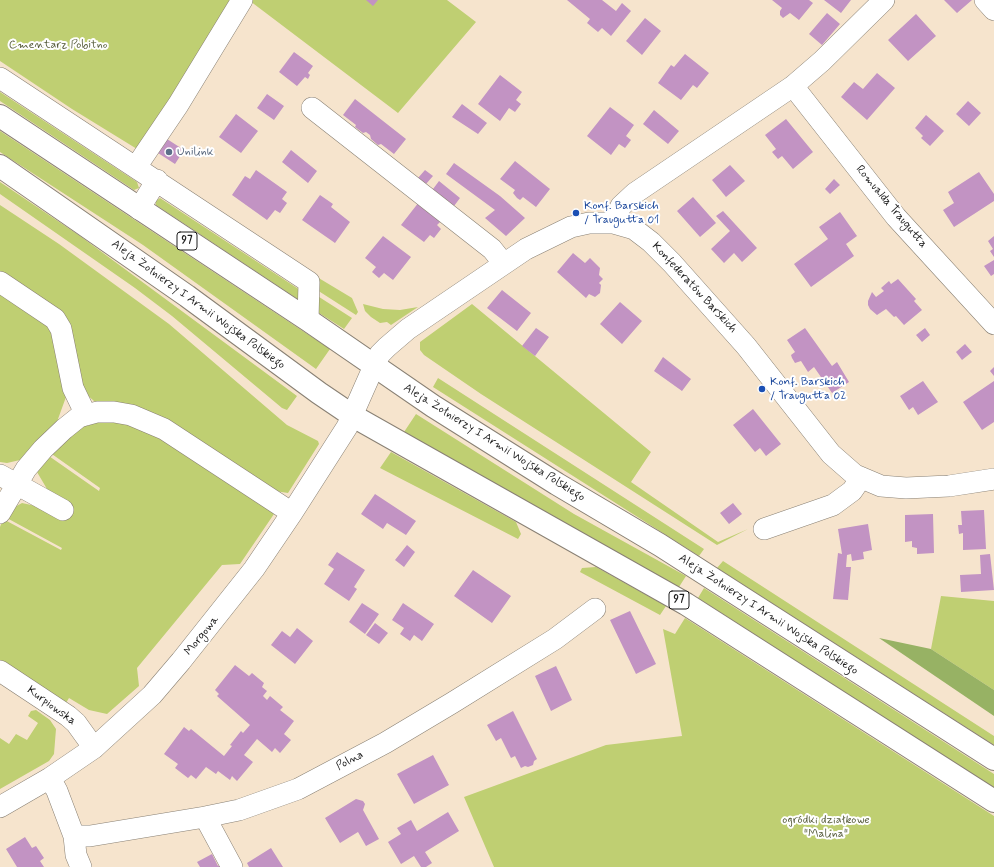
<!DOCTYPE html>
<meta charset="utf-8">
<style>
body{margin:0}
canvas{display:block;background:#f6e4cd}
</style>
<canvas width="994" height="867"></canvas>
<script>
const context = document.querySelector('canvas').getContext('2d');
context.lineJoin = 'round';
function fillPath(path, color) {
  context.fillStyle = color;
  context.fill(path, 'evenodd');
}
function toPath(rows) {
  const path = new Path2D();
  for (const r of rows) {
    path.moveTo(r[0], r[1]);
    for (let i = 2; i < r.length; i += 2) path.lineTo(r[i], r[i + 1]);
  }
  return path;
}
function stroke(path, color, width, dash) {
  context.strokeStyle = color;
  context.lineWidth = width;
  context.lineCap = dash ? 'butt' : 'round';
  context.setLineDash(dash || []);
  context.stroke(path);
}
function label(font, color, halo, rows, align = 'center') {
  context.font = font + ' Mynerve,sans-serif';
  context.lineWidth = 4;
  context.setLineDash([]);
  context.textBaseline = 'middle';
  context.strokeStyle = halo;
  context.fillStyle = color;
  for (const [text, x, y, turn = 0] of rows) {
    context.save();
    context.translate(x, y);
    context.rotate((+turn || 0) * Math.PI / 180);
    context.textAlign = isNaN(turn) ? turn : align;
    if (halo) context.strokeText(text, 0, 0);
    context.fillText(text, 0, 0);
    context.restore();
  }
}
fillPath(toPath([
 [0,0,447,0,476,22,398,113,250,1,150,157,72,109,0,61],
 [0,92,137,182,139,188,134,190,0,101],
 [0,131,330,349,316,369,143,245,0,152],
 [0,182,80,236,297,396,287,410,282,408,172,316,135,288,0,194],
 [160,198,300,290,299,300,156,205,156,201],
 [0,205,59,244,169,324,287,425,318,441,319,444,288,493,275,491,94,401,86,394,82,388,70,332,0,274],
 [317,277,352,298,358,312,356,315,317,290],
 [0,293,50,327,66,397,58,419,62,422,20,460,7,463,0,462],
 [316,295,352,318,344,329,316,311],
 [363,304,383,309,400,310,418,307,391,325,387,322,380,323,371,317,365,311],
 [472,304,651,452,631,482,718,542,748,529,717,545,481,394,424,355,420,350,420,342],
 [438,378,704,549,699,556,433,387],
 [416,414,574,514,686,576,679,587,404,432],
 [86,421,140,424,269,507,274,514,240,564,222,565,137,668,139,686,107,714,89,710,69,698,66,703,0,660,0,527,3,519,61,550,62,548,5,517,11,509,22,503,45,508,47,489,37,472,46,454,99,491,100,488,49,452],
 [391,452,516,522,521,534,518,539,380,468],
 [723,561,994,736,994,745,717,568],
 [596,567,666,606,660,615,580,572,582,568],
 [704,588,994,774,994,788,698,598],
 [941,596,994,601,994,690,931,649],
 [685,618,994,816,994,867,494,867,464,797,606,745,682,736,663,629,675,634],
 [36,710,50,720,56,729,54,754,49,761,0,789,0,738,9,744,16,734,27,740,38,723,28,716,31,711]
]), '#bfcf72');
fillPath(toPath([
 [879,638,931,649,994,690,994,716]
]), '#97b264');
fillPath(toPath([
 [366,0,378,0,373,6],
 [567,0,602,0,616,11,622,3,631,11,611,36,602,28,598,32,587,23,590,19],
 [772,0,809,0,813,3,799,20,790,13,783,18,780,15,780,11,782,8],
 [824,0,851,0,841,13],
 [944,0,972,0,957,13],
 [827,13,840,24,822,45,809,34],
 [916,14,936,36,908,61,888,40],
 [645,18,661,31,642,55,626,41],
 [294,52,313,66,308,73,310,75,308,79,305,77,297,86,279,72],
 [685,54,709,73,697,88,693,85,681,100,658,83,671,65,674,67],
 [877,73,895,88,867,120,841,97,854,82,863,89],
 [500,75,522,92,516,100,521,104,515,112,509,108,500,121,478,104],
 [267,94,284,106,274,120,257,108],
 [355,99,406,139,394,154,381,144,378,145,371,139,370,135,366,132,363,133,355,127,356,125,343,115],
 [968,101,981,113,969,126,956,114],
 [462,104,487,123,478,134,452,117],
 [610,107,634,125,626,136,631,140,625,148,619,144,611,155,587,136],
 [654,110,679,131,668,144,643,124],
 [236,114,258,131,241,153,219,137],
 [926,115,944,131,930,146,921,138,923,136,915,128],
 [786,119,813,152,793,169,782,156,778,159,772,152,776,149,765,135],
 [167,139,184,150,175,164,158,153],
 [291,150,317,171,308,183,282,162],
 [515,161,550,189,536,207,523,197,520,200,517,198,513,193,515,190,500,179],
 [454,163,500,196,525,218,506,236,485,218,495,210,446,174],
 [730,165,745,181,726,197,712,180],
 [256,170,287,192,282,199,287,203,280,213,275,210,267,220,232,195,245,176,250,179],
 [425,170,433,176,426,184,418,178],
 [979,172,994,194,994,201,954,227,943,210,954,203,948,192],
 [834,179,840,185,830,194,825,189],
 [439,181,460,198,451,210,430,193],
 [320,195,333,204,331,207,350,222,335,243,302,220],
 [693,197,716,223,700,237,677,211],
 [419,202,442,220,437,225,441,229,434,238,430,235,424,242,401,225],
 [723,211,757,248,742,262,734,253,724,263,711,249,730,231,716,216],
 [840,212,857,236,846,244,854,256,811,287,794,264,828,239,819,227],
 [383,236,411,257,393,280,384,273,379,278,372,272,376,267,365,258],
 [994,236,994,257,990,251,993,249,988,241],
 [573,253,585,263,590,258,600,268,599,275,603,279,599,283,601,285,600,293,595,297,589,294,586,298,557,272],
 [994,260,994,274,991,276,984,266],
 [898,279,916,299,914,301,922,310,904,325,896,316,894,317,886,309,877,315,870,309,868,305,868,301,872,292,876,297,884,291,881,288,889,281,891,284],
 [502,290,531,313,517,331,487,308],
 [620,302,642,321,622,344,600,324],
 [536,328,549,337,535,356,522,346],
 [805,328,832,366,837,362,849,382,832,393,814,367,808,372,801,361,795,363,792,358,791,355,795,352,787,340],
 [925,328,930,335,922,342,916,335],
 [965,344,972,352,962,360,956,352],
 [663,357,691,379,682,391,654,371],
 [994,367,994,376,990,371],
 [923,381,938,402,918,415,913,407,909,410,900,396],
 [994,381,994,422,982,430,963,402],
 [753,409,781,444,766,456,760,448,755,452,733,425],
 [375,494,416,521,406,535,387,523,383,529,361,514],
 [733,503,742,514,729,524,720,513],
 [984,510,986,549,963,550,963,533,959,534,958,525,962,525,961,511],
 [933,514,934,553,917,554,917,548,912,547,912,541,905,542,905,515],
 [868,524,872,550,863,552,864,559,852,561,851,554,847,555,846,567,851,567,848,600,833,599,838,553,842,554,838,529],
 [407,545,415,552,404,567,395,560],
 [337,552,365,570,354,587,357,589,349,601,324,584,334,569,328,565],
 [990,554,994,590,961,592,960,575,981,574,980,555],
 [473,570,511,596,492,623,454,596],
 [362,603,379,614,365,634,349,622],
 [403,603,434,624,422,641,414,635,410,641,400,634,404,628,392,620],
 [630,611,656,664,636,674,610,620],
 [375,623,388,633,379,644,366,635],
 [297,628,313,641,295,664,271,645,282,631,290,637],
 [235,665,249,676,252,673,264,683,262,687,267,691,263,696,267,700,270,696,283,707,280,710,294,721,284,734,291,740,280,753,275,748,272,752,257,739,244,755,253,762,237,781,232,776,230,780,218,771,216,774,206,767,196,779,191,775,188,778,175,768,178,764,164,754,184,727,189,731,191,729,224,756,232,746,230,745,241,731,243,733,250,725,217,696,219,694,215,690],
 [556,666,572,700,551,711,535,676],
 [513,711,537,759,534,761,533,765,528,767,525,766,521,768,515,756,511,758,501,738,496,741,487,725],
 [433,755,449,785,414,804,397,774],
 [356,799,363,801,365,804,363,810,379,839,366,846,358,832,340,843,325,818],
 [448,812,459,831,425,852,432,863,426,867,421,867,414,856,401,864,388,842,401,834,397,828,411,820,417,831],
 [25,837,32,848,36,846,44,858,40,861,44,867,17,867,6,849],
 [271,848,283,867,249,867,247,863],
 [212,854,218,866,223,863,225,867,200,867,197,862]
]), '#c293c3');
const minor = toPath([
 [985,0,994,10],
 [0,78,309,282,308,320],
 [793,86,896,217,994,324],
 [312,108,492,249,504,264],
 [136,167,178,105,242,0],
 [139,209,157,180],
 [613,223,621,206,635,193,793,86,822,61,884,0],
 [0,282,55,319,61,329,73,388,86,415],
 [0,475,63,510],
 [0,513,26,469,43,449,64,429,79,417,97,412,114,412,131,415,164,429,292,513],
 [764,529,833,505,852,491,861,478],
 [0,671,68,716,76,723,94,748],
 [50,778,57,791,74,836,76,855,81,867],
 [0,807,50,778,94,748,152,695,181,661,254,569,292,513,347,427,374,366,380,354,387,347,408,329,526,249,571,227,589,223,613,223,634,229,651,242,672,263,746,346,831,454,855,475,881,486,906,488,949,486,994,479],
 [205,817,232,867],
 [74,836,90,836,205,817,239,810,298,789,385,743,452,703,555,639,595,609]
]);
const major = toPath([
 [0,116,308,320,433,406,557,484,660,545,994,759],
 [0,166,187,296,319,393,353,416,686,604,994,801]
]);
stroke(minor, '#898074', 22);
stroke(major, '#898074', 24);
stroke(minor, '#fff', 21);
stroke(major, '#fff', 22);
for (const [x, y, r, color] of [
 [169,152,4,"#5c6f8a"],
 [576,213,4,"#1a4fb4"],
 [762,389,4,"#1a4fb4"]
]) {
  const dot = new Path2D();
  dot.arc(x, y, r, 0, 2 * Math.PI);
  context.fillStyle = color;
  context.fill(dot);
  stroke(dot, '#fff', 1.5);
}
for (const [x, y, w] of [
 [187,241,20],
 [679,600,20]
]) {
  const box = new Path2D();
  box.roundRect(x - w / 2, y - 9, w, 18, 3);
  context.fillStyle = '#fff';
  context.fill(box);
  stroke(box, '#1c1c1c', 1);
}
label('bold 11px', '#1c1c1c', null, [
 ["97",187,241],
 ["97",679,600]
]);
label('12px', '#555b3a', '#fff', [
 ["Cmentarz Pobitno",58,45],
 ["ogródki działkowe",826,820],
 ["\"Malina\"",826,834]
]);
label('12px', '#4e5e75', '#fff', [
 ["Unilink",177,152]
], 'left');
label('12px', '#164399', '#fff', [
 ["Konf. Barskich",584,206],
 ["/ Traugutta 01",584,220],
 ["Konf. Barskich",770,382],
 ["/ Traugutta 02",770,396]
], 'left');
label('12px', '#1c1c1c', '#fff', [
 ["Romualda Traugutta",891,207,50],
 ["Konfederatów Barskich",694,288,47],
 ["Aleja Żołnierzy I Armii Wojska Polskiego",198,305,36],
 ["Aleja Żołnierzy I Armii Wojska Polskiego",494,443,32],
 ["Aleja Żołnierzy I Armii Wojska Polskiego",768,615,33],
 ["Morgowa",202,636,-51],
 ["Kurpiowska",51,706,36],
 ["Polna",350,761,-28]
]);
</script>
